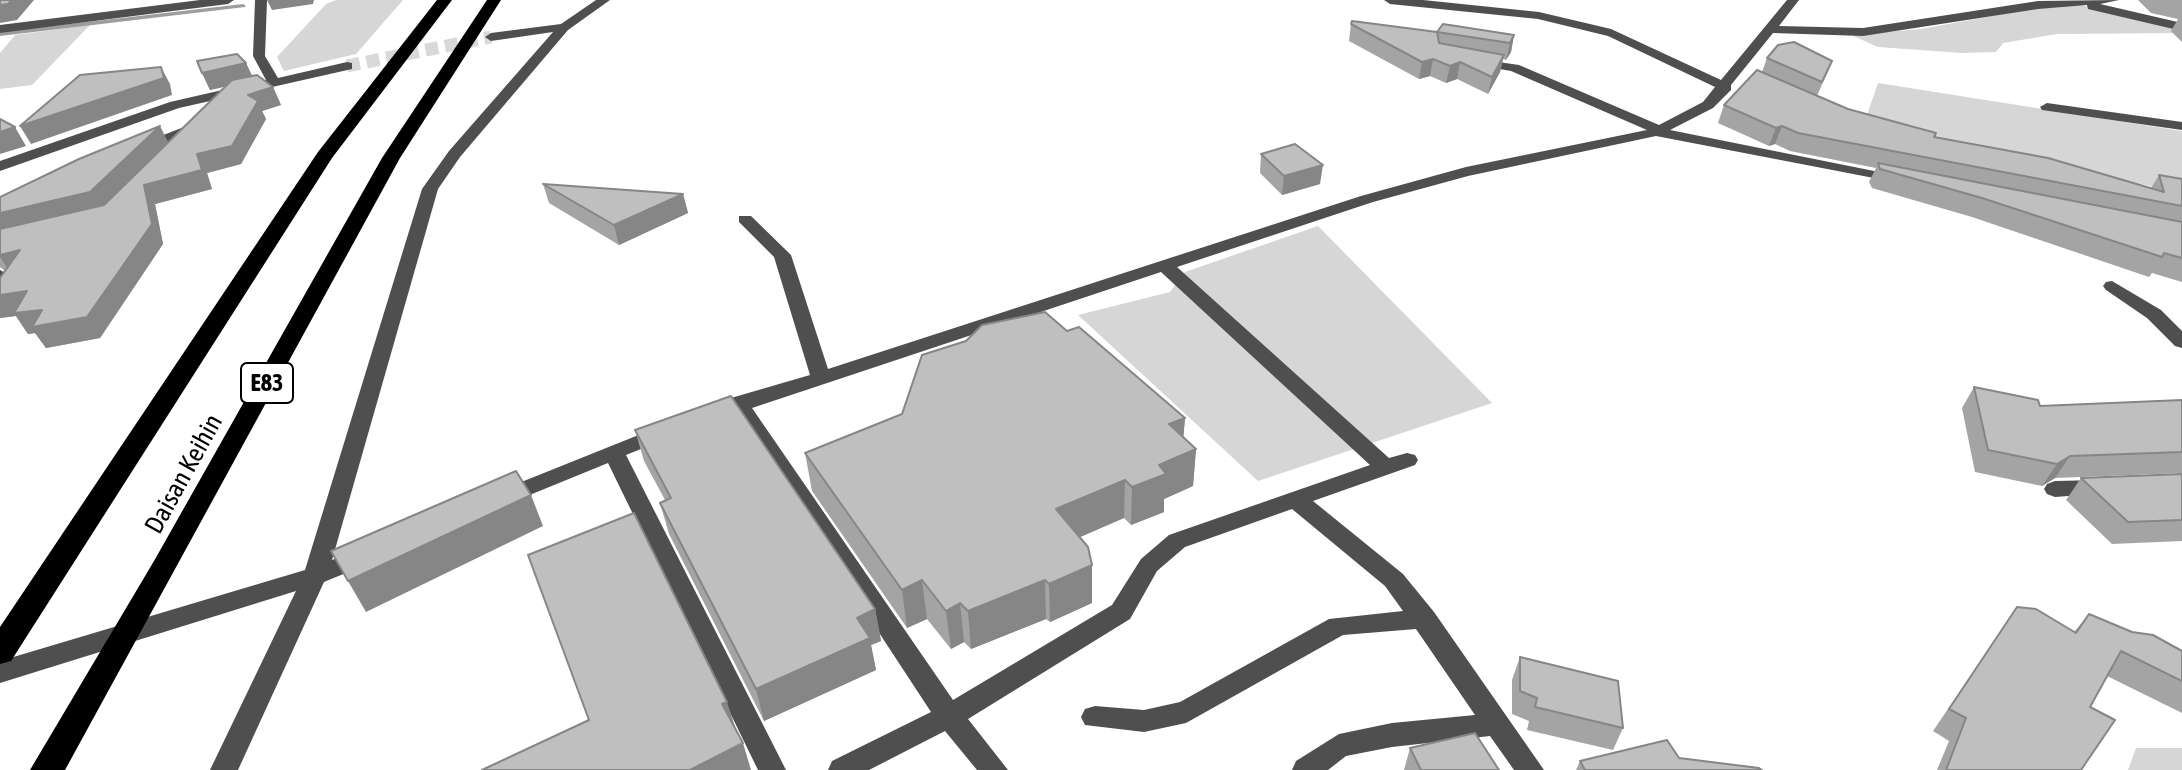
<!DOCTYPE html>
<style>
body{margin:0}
canvas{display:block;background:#fff}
</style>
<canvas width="2182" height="770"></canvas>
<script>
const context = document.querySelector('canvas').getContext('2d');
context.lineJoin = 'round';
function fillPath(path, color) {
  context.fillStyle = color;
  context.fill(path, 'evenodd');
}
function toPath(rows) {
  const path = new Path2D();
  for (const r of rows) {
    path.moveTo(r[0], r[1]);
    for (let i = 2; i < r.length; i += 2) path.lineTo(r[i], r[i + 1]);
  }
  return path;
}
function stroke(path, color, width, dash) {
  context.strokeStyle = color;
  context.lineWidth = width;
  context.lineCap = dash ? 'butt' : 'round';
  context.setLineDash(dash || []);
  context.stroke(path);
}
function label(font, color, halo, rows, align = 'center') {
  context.font = font + ' "Asap Condensed",sans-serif';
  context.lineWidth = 7;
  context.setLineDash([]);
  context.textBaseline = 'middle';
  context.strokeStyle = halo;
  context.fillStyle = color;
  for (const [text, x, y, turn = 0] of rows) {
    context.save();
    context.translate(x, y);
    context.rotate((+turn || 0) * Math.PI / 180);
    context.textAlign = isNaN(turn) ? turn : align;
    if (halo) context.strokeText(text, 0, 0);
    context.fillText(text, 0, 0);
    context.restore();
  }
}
fillPath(toPath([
 [336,0,403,0,356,54,284,71,277,57,326,4],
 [2081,5,2182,29,2182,33,2057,34,2003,43,1996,52,1962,53,1878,47,1851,35,1921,29,2042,7],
 [90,25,32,85,0,89,0,53,15,35],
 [1878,83,2182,131,2182,193,1970,146,1866,118],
 [1318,226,1492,403,1258,481,1078,315,1170,292,1185,272],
 [2136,748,2182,748,2182,770,2128,770]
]), '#d6d6d6');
fillPath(toPath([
 [243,4,246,6,245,7,0,36,0,32,243,4]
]), '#9d9d9d');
stroke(toPath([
 [347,66,491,37]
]), '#d9d9d9', 13, [13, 7]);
fillPath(toPath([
 [200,0,234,0,228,4,0,33,0,25,200,0],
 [255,0,267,0,265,56,278,78,347,62,352,63,352,69,179,108,0,171,0,161,170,102,266,80,253,56,255,0],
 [596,0,610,0,568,30,460,157,438,189,332,560,362,548,370,551,374,557,370,563,324,582,238,770,210,770,296,591,0,683,0,661,305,570,422,189,449,151,553,32,491,41,485,37,491,33,561,24,596,0],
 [1384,0,1423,0,1539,12,1611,29,1721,80,1787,0,1799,0,1779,26,1863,28,2038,1,2119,0,2100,4,2182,23,2182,31,2088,9,2087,5,2038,9,1863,36,1773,33,1731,85,1731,90,1713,108,1670,130,1899,176,1907,181,1905,184,1656,136,1468,176,1373,202,1177,267,1389,458,1407,453,1415,455,1418,460,1415,465,1313,501,1403,574,1434,612,1544,770,1514,770,1490,736,1392,747,1346,756,1328,770,1292,770,1296,761,1339,734,1392,723,1475,715,1416,629,1343,635,1186,723,1144,732,1085,725,1081,717,1085,709,1095,706,1144,710,1180,702,1329,619,1403,611,1385,586,1292,509,1185,547,1157,571,1130,619,968,719,1008,770,977,770,945,731,869,770,828,770,832,761,931,712,735,413,714,420,704,413,707,408,731,398,810,375,774,257,739,222,739,216,751,216,791,255,828,369,1361,196,1466,167,1647,130,1511,71,1471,64,1471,58,1519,65,1659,125,1703,102,1715,87,1608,36,1538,19,1390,4,1384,0],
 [1161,272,1370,465,1169,535,1141,559,1112,605,953,700,752,408,1161,272],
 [2047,103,2182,122,2182,130,2042,110,2040,107,2047,103],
 [202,120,209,124,207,127,147,149,137,149,135,146,202,120],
 [0,270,9,275,6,281,0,282,0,270],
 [2112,281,2161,310,2182,331,2182,348,2175,346,2147,318,2106,290,2103,286,2106,282,2112,281],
 [661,426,668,428,672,433,668,438,626,455,786,770,758,770,608,463,510,503,502,506,494,503,491,498,494,493,661,426],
 [2099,480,2107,483,2110,488,2107,493,2055,497,2047,494,2044,489,2047,484,2055,481,2099,480]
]), '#4f4f4f');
fillPath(toPath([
 [437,0,452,0,332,158,11,661,0,664,0,627,318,152,437,0],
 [487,0,501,0,400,158,65,770,30,770,154,561,382,158,487,0]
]), '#000');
fillPath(toPath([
 [2138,0,2182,0,2182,42,2171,31,2178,19,2151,13],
 [1351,24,1437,32,1514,35,1511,52,1506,60,1503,59,1500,72,1488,94,1457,79,1446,83,1430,76,1419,79,1349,41],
 [1767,58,1832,61,1817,96,1848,109,1934,137,2151,188,2159,175,2182,179,2182,282,2152,273,2149,277,1972,217,1872,188,1869,182,1876,168,1790,151,1775,144,1769,146,1718,123,1724,105,1762,72],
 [246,63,252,76,273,87,281,105,262,111,266,119,241,164,207,173,212,189,155,204,163,244,100,338,46,348,35,333,28,334,16,316,0,318,0,278,5,271,0,267,0,197,168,143,227,86,210,90,202,73],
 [1261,154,1320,184,1282,195,1260,173],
 [543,184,683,194,688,213,619,245,549,203],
 [1067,331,1185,418,1183,438,1196,449,1193,486,1164,499,1164,512,1131,525,1124,518,1080,537,1092,565,1092,603,1050,622,1046,619,971,649,964,642,951,649,927,619,907,628,812,491,805,453,902,414],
 [1974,387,2040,406,2182,400,2182,473,2055,478,2042,486,1975,472,1962,408],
 [635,430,875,609,881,641,871,645,876,670,764,721,669,534,660,503,665,500,644,461],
 [2182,474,2182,541,2112,544,2066,500,2081,478],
 [2017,607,2074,632,2089,614,2182,651,2182,713,2107,676,2090,707,2081,770,1937,770,1949,741,1933,731],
 [1520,657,1623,728,1613,750,1527,730,1529,721,1512,714,1512,680],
 [1410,748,1499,770,1404,770],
 [1679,758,1762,770,1576,770,1580,761]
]), '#a4a4a4');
fillPath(toPath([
 [12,0,34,0,17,20,0,23,0,5],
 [267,0,314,0,313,4,272,10],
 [1514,35,1511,52,1506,60,1510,43],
 [1504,55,1500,72,1488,94,1492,77],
 [1433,59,1430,76,1419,79,1422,62],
 [1460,62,1457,79,1446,83,1450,66],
 [246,63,254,80,210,90,202,73],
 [161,67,170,84,172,95,31,144,20,126],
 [273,87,281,105,262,111,266,119,241,164,207,173,212,189,155,204,163,244,100,338,46,348,35,333,28,334,16,316,0,318,0,295,27,291,42,310,144,185,197,154,248,95],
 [160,126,169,144,101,211,0,236,0,213],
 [1782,126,1775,144,1769,146,1776,128],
 [15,127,26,146,0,154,0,132],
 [1323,165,1320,184,1282,195,1284,176],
 [683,194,688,213,619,245,614,225],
 [20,250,12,275,0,257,0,255],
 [1185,418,1182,454,1196,449,1193,486,1164,499,1164,512,1131,525,1132,487,1159,465,1169,424],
 [2070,456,2055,478,2042,486,2057,464],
 [1125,480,1124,518,1057,547,1056,509],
 [531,495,543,526,366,612,348,581],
 [1092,565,1092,603,1050,622,1049,584],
 [922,580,927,619,907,628,902,590],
 [1045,580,1046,619,971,649,968,611],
 [960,603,964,642,951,649,946,611],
 [875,609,881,641,871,645,876,670,764,721,756,689,857,618],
 [727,702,737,733,722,704],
 [743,743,751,770,690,770]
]), '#868686');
const building = toPath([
 [0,0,12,0,8,4,0,5,0,0],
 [1352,21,1437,32,1439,43,1504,55,1492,77,1460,62,1450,66,1433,59,1422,62,1351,24,1352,21],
 [1443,24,1514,35,1510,43,1437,32,1443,24],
 [1794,42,1832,61,1822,82,1767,58,1778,45,1794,42],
 [237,54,246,63,202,73,197,61,237,54],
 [161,67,164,78,20,126,80,75,161,67],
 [1757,70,1848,109,1936,133,1934,137,2048,158,2164,192,2159,175,2182,179,2182,206,1798,133,1782,126,1776,128,1724,105,1757,70],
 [257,75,273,87,248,95,258,101,232,146,197,154,202,170,144,185,152,224,87,317,32,327,42,310,14,313,27,291,0,295,0,278,20,250,0,255,0,229,104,205,232,80,257,75],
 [0,119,15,127,0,132,0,119],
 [160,126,90,192,0,213,0,197,79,159,160,126],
 [1295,144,1323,165,1284,176,1261,154,1295,144],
 [1878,163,2182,222,2182,258,2164,253,2162,257,1982,198,1880,169,1878,163],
 [543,184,683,194,614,225,543,184],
 [1045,312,1067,331,1079,327,1185,418,1169,424,1196,449,1159,465,1166,474,1132,487,1125,480,1056,509,1088,547,1092,565,1049,584,1045,580,968,611,960,603,946,611,922,580,902,590,805,453,902,414,922,355,966,341,982,325,1045,312],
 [1974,387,2038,400,2040,406,2182,400,2182,452,2070,456,2057,464,1988,450,1974,387],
 [731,396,875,609,857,618,870,638,756,689,660,503,671,498,635,430,731,396],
 [516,471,531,495,348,581,331,551,516,471],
 [2182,474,2182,520,2128,522,2081,478,2182,474],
 [634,513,727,702,722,704,743,743,690,770,482,770,589,720,528,555,634,513],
 [2017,607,2036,609,2076,633,2089,614,2132,632,2153,635,2182,651,2182,681,2121,651,2090,707,2115,720,2081,770,1946,770,1966,718,1949,709,2017,607],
 [1520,657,1618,681,1623,728,1535,707,1537,698,1520,691,1520,657],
 [1475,733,1499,770,1421,770,1410,748,1475,733],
 [1667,740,1679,758,1759,768,1762,770,1585,770,1580,761,1667,740]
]);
fillPath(building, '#bfbfbf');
stroke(building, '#868686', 2);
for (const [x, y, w] of [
 [267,383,52]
]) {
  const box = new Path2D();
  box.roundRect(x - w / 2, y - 20, w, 40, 6);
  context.fillStyle = '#fff';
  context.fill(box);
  stroke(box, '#000', 2);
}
label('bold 24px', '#000', null, [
 ["E83",267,383]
]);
label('26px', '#000', '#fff', [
 ["Daisan Keihin",184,474,-61]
]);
</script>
